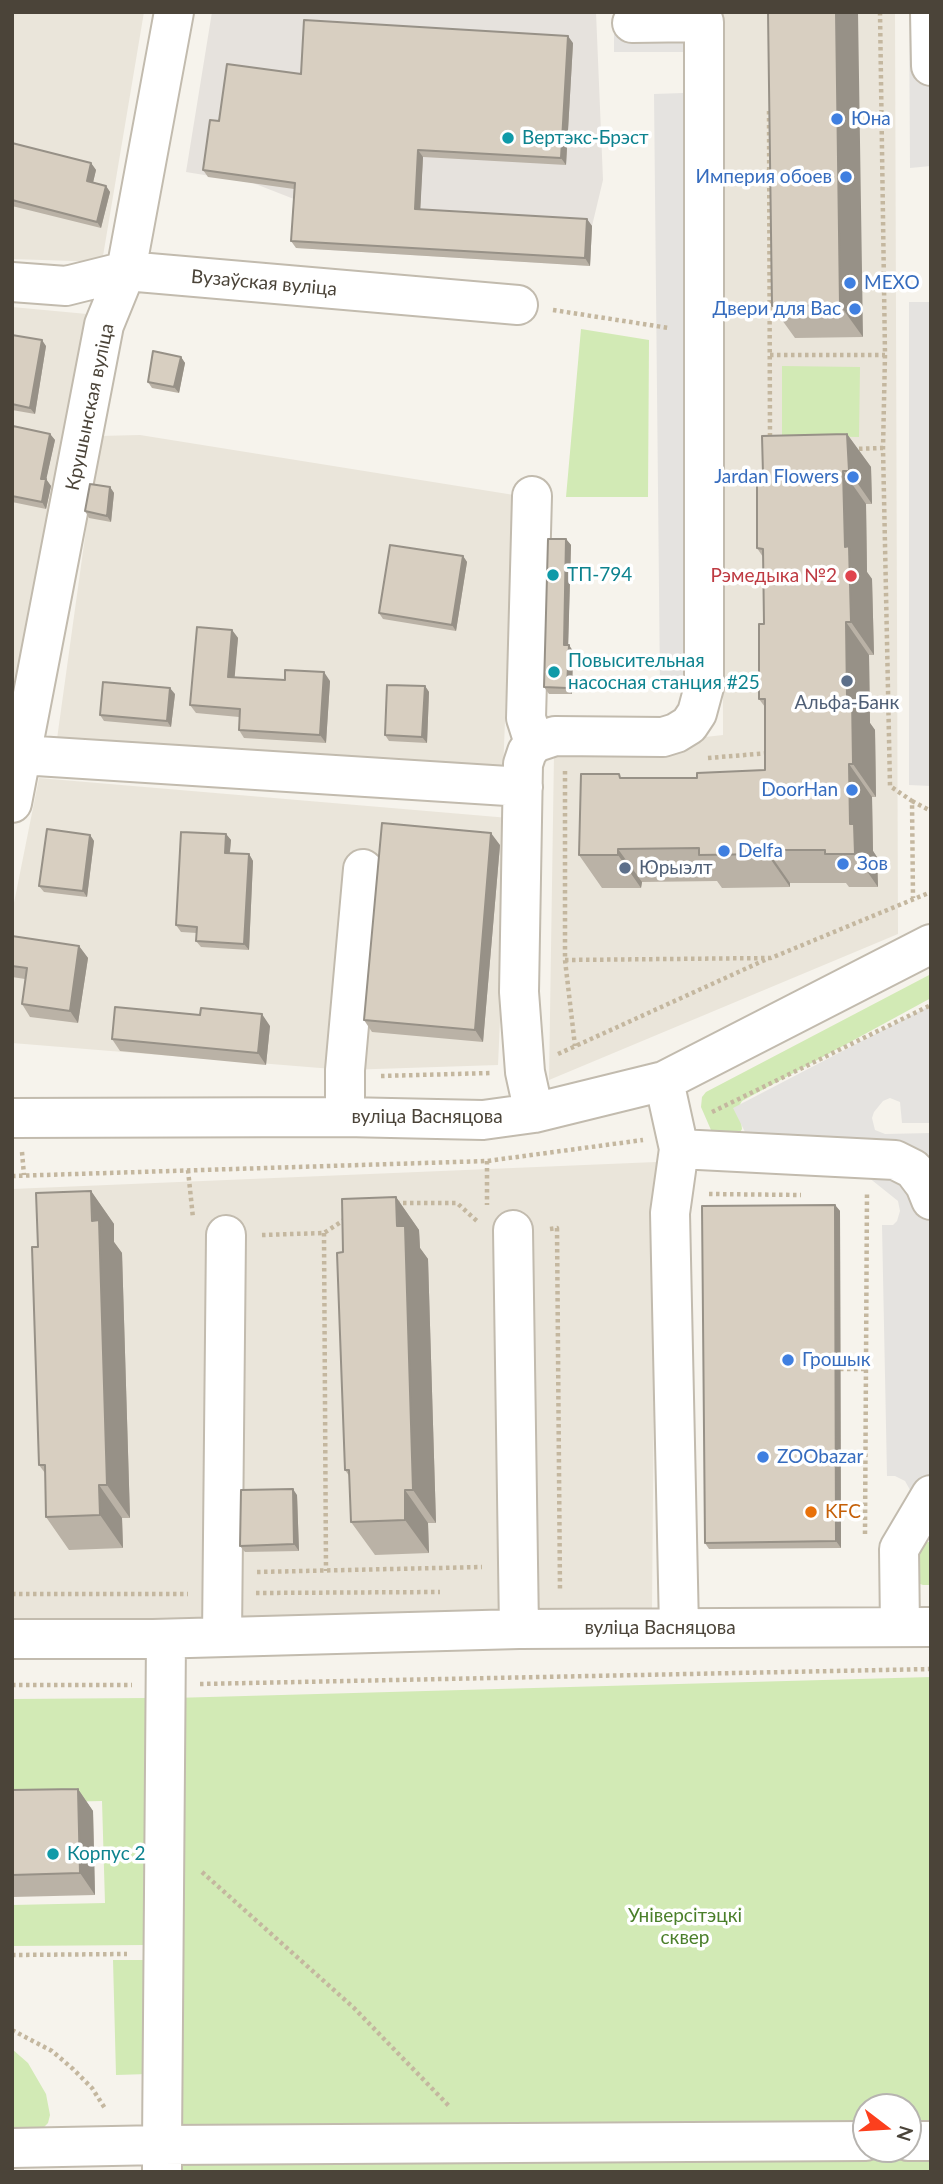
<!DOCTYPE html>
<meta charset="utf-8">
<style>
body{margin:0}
#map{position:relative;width:943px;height:2184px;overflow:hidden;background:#f6f3ec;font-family:Lato,sans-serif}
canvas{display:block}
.frame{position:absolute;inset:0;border:14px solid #4b4439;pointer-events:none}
.north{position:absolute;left:852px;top:2093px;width:70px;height:70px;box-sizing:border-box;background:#fff;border:2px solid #b7b4b0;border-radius:50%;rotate:107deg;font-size:19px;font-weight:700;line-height:28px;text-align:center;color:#4b4439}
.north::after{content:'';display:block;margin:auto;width:24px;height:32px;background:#fc3f1d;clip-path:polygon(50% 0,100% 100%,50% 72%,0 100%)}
</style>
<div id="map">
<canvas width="943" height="2184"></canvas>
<div class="frame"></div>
<div class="north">N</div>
</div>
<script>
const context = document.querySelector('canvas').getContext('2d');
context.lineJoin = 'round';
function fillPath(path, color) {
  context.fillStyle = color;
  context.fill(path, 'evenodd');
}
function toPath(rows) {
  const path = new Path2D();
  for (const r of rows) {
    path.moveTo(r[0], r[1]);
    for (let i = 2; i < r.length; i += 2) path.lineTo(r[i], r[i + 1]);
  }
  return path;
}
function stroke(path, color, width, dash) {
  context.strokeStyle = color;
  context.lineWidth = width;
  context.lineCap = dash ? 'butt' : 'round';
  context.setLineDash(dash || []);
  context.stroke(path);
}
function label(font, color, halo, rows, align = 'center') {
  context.font = font + ' Lato,sans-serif';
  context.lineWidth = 7;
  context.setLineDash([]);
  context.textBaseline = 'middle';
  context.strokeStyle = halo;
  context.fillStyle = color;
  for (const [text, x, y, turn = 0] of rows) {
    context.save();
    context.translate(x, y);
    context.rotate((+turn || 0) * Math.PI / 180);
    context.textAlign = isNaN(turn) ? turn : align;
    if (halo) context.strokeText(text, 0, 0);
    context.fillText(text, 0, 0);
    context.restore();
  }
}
fillPath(toPath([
 [12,12,144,12,102,262,12,259],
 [722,12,895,12,898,934,549,1080,554,754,723,735],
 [12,307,87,314,12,702],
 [140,435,514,495,503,771,56,746,99,436],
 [39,778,509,818,498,1065,345,1070,12,1043,12,913],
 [656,1162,652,1609,12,1623,12,1189]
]), '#eae5da');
fillPath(toPath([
 [212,12,596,12,603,180,592,226,590,266,296,248,299,201,253,183,186,172]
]), '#e6e2dd');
fillPath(toPath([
 [581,329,649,340,648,497,566,497],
 [782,366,860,367,859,437,782,436],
 [931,974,931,998,742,1101,739,1106,742,1129,738,1136,715,1134,711,1130,701,1107,702,1097,706,1092],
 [931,1541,931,1585,923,1585,917,1583,908,1561,922,1544],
 [931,1677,931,2172,175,2172,173,1698],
 [866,2107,908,2107,908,2149,866,2149],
 [147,1698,145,1945,12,1946,12,1905,105,1903,102,1801,12,1803,12,1699],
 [113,1960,145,1960,148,2074,116,2075],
 [12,2049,28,2063,46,2094,50,2115,48,2123,42,2129,12,2131]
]), '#d2eab5');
fillPath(toPath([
 [614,12,714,12,721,688,660,688,654,94,683,93,683,52,614,52],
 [909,12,931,12,931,166,910,168],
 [909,302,931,302,931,786,909,785],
 [931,1005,931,1123,902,1123,900,1102,890,1098,883,1101,874,1112,872,1118,875,1130,885,1134,931,1133,931,1527,905,1481,895,1476,887,1476,882,1225,893,1225,897,1221,900,1211,898,1201,863,1173,766,1174,733,1108]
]), '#e5e3e0');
const minor = toPath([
 [930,12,931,66],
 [12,282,66,286,126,271,518,305],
 [532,496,526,718,534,743],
 [21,755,523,787],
 [12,803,104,325,126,271,174,12],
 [664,1081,679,1149,895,1160,913,1169,925,1185,931,1200],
 [534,1113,525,1072,519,992,523,764,527,752,534,743,555,736,663,737,676,733,689,725,697,713,704,687,704,22,632,23],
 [345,1117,345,1070,363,869],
 [12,1118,345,1117,483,1120,534,1113,664,1081,931,944],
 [679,1149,670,1213,679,1628],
 [513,1230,519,1629],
 [900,1627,899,1549,931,1495],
 [222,1636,226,1235],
 [12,1639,153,1639,519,1629,931,1627],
 [908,2141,931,2141],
 [12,2148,162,2145,166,1639],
 [162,2172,162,2145,866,2141]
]);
stroke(minor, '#c2bbae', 42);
stroke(toPath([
 [880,12,885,355,883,448,890,786,912,801,913,898],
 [769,111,770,442],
 [553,310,669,328],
 [770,355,885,355],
 [852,449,883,448],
 [708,758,769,753],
 [565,771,565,960,771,958,931,892],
 [912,801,931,811],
 [565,960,575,1046],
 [558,1054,767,959],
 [381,1076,491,1073],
 [712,1112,931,1005],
 [22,1152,24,1175],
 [487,1161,487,1205],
 [188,1170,193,1218],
 [12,1176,487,1161,643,1140],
 [709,1194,801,1195],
 [396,1203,457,1203,478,1222],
 [550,1229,557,1228,560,1591],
 [324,1233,326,1571],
 [262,1235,324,1233,347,1218],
 [840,1369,866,1369],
 [865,1534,867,1192],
 [257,1572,482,1567],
 [256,1593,440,1592],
 [12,1594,188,1594],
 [200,1684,931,1669],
 [12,1685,132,1685],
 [202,1872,354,2008,449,2106],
 [12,1955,127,1954],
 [12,2030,52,2051,73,2069,92,2088,106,2110]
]), '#c4b79f', 4.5, [3.5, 3.5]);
stroke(minor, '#fff', 38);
fillPath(toPath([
 [768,12,863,337,795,338,772,306],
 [573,43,566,165,423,157,420,209,587,219,592,226,590,266,296,248,291,241,294,189,208,177,203,170,219,121,301,74],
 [12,143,91,163,96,170,93,182,106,186,110,192,101,228,12,206],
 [12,335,46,346,35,414,12,410],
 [181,357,185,363,179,393,152,388,148,382],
 [12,429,50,434,55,440,46,479,51,486,46,509,12,502],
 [847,434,871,467,872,504,866,504,867,572,872,579,874,655,869,655,870,723,875,730,876,797,872,797,873,851,877,857,878,887,849,887,846,883,790,883,790,887,722,888,717,881,642,882,641,888,602,888,579,855,623,778,697,778,765,770,765,707,759,699,764,624,763,557,757,548,763,474],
 [110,487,114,493,111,522,89,518,85,511],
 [566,539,571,545,568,645,573,651,572,694,549,694,544,687],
 [463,556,467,562,456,631,383,619,379,613],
 [232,630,238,638,234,677,330,681,326,743,244,738,239,730,239,717,196,713,190,705],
 [425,686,429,692,427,743,389,741,385,735],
 [175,694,171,727,104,721,100,715],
 [226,834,231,840,230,853,249,854,253,861,249,950,201,947,196,941,197,933,181,932,176,925],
 [90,835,94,841,87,897,44,892,39,886],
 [500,845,483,1042,372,1032,364,1020],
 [12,936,79,946,88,958,78,1023,30,1017,22,1004,25,979,12,977],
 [270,1026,266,1065,120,1051,112,1039],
 [91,1191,114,1224,114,1242,122,1253,130,1518,122,1518,123,1548,69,1550,46,1517,45,1473,39,1465,38,1247],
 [396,1197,419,1230,420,1248,428,1259,436,1523,428,1523,429,1553,375,1555,351,1522,350,1477,345,1470,343,1252],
 [835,1205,840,1211,841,1548,709,1549,705,1543],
 [297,1495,299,1551,245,1552,240,1546],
 [78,1789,93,1811,95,1895,12,1897,12,1790]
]), '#bab2a6');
fillPath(toPath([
 [12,12,14,14,12,35],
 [836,12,858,12,863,337,840,305],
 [568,36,573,43,566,165,561,158],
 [418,150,423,157,420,216,415,209],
 [91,163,96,170,92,187,87,181],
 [106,186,110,192,101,228,97,222],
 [587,219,592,226,590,266,585,258],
 [42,340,46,346,35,414,30,408],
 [181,357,185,363,179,393,174,387],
 [50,434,55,440,45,485,41,479],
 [847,434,871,467,872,504,849,471],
 [843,471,866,504,867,572,872,579,874,655,851,622,845,547],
 [46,479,51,486,46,509,42,502],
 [110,487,114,493,111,522,107,516],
 [566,539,571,545,568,651,564,645],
 [463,556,467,562,456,631,452,625],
 [846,622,869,655,870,723,875,730,876,797,853,764,847,697],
 [232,630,238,638,234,685,228,677],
 [569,645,573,651,572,694,567,688],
 [324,672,330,681,326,743,320,735],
 [425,686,429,692,427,743,422,737],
 [170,688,175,694,171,727,167,721],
 [849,764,872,797,873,851,877,857,878,887,855,854,850,824],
 [491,833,500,845,483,1042,475,1030],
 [226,834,231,840,229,859,225,853],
 [90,835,94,841,87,897,83,891],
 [618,849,642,882,641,888,618,855],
 [767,850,790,883,790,887,767,854],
 [249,854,253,861,249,950,244,944],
 [79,946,88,958,78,1023,70,1011],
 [262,1014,270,1026,266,1065,258,1053],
 [91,1191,114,1224,114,1242,122,1253,130,1518,107,1485],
 [396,1197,419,1230,420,1248,428,1259,436,1523,413,1490],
 [835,1205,840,1211,841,1548,836,1541],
 [99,1485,122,1518,123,1548,100,1515],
 [293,1489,297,1495,299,1551,294,1544],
 [405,1490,428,1523,429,1553,405,1520],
 [78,1789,93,1811,95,1895,80,1873]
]), '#979187');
const building = toPath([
 [768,12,836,12,840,305,772,306,768,12],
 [304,20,568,36,561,158,418,150,415,209,587,219,585,258,291,241,295,183,203,170,210,120,219,121,227,64,301,74,304,20],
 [12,143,91,163,87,181,106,186,97,222,12,200,12,143],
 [12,335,42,340,30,408,12,404,12,335],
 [153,351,181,357,174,387,148,382,153,351],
 [13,426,50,434,41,479,46,479,42,502,12,496,13,426],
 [847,434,849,471,843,471,845,547,849,546,851,622,846,622,847,697,852,696,853,764,849,764,850,824,854,824,855,854,825,854,825,850,767,850,767,854,699,855,699,848,618,849,618,855,579,855,581,774,619,774,620,778,697,778,697,773,765,770,765,699,759,699,759,624,764,624,763,549,757,548,757,474,763,474,762,436,847,434],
 [90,484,110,487,107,516,85,511,90,484],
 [548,539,566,539,564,645,569,645,567,688,544,687,548,539],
 [390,545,463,556,452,625,379,613,390,545],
 [197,627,232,630,228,677,285,680,285,670,324,672,320,735,239,730,240,709,190,705,197,627],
 [103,682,170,688,167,721,100,715,103,682],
 [387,685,425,686,422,737,385,735,387,685],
 [382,823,491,833,475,1030,364,1020,382,823],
 [47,829,90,835,83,891,39,886,47,829],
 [181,832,226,834,225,853,249,854,244,944,196,941,197,927,176,925,181,832],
 [12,936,79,946,70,1011,22,1004,27,968,12,966,12,936],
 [115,1007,200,1015,201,1008,262,1014,258,1053,112,1039,115,1007],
 [91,1191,92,1221,99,1220,107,1485,99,1485,100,1515,46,1517,45,1465,39,1465,32,1247,38,1247,36,1193,91,1191],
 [396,1197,397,1226,405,1226,413,1490,405,1490,405,1520,351,1522,349,1470,345,1470,337,1253,343,1252,342,1199,396,1197],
 [835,1205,836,1541,705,1543,702,1206,835,1205],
 [293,1489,294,1544,240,1546,241,1490,293,1489],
 [78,1789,80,1873,12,1875,12,1790,78,1789]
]);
fillPath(building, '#d8cfc1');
stroke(building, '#979187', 2);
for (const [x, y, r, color] of [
 [837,119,7,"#3f7fe0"],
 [508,138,7,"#0f9aa8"],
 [846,177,7,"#3f7fe0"],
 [850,283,7,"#3f7fe0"],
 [855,309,7,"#3f7fe0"],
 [853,477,7,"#3f7fe0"],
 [553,575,7,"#0f9aa8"],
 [851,576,7,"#e0444e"],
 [554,672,7,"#0f9aa8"],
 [847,681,7,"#5c6f8a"],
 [852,790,7,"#3f7fe0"],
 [724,851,7,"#3f7fe0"],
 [843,864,7,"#3f7fe0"],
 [625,868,7,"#5c6f8a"],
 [788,1360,7,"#3f7fe0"],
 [763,1457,7,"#3f7fe0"],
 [811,1512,7,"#e8710a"],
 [53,1854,7,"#0f9aa8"]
]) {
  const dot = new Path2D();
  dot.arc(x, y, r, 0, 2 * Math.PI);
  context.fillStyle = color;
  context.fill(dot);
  stroke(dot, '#fff', 2.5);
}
label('19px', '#366cbe', '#fff', [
 ["Юна",851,119],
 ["Империя обоев",832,177,"right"],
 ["MEXO",864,283],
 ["Двери для Вас",841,309,"right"],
 ["Jardan Flowers",839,477,"right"],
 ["DoorHan",838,790,"right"],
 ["Delfa",738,851],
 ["Зов",857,864],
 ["Грошык",802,1360],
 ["ZOObazar",777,1457]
], 'left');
label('19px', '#0d838f', '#fff', [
 ["Вертэкс-Брэст",522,138],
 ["ТП-794",567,575],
 ["Повысительная",568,661],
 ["насосная станция #25",568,683],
 ["Корпус 2",67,1854]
], 'left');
label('19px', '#4b4439', '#fff', [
 ["Вузаўская вуліца",264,283,5],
 ["Крушынская вуліца",90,407,-78],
 ["вуліца Васняцова",427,1117],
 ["вуліца Васняцова",660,1628]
]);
label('19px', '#be3a42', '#fff', [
 ["Рэмедыка №2",837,576]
], 'right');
label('19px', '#4e5e75', '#fff', [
 ["Альфа-Банк",847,703],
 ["Юрыэлт",639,868,"left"]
]);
label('19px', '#c56008', '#fff', [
 ["KFC",825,1512]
], 'left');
label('19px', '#4a7f2a', '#fff', [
 ["Універсітэцкі",685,1916],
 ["сквер",685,1938]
]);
</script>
